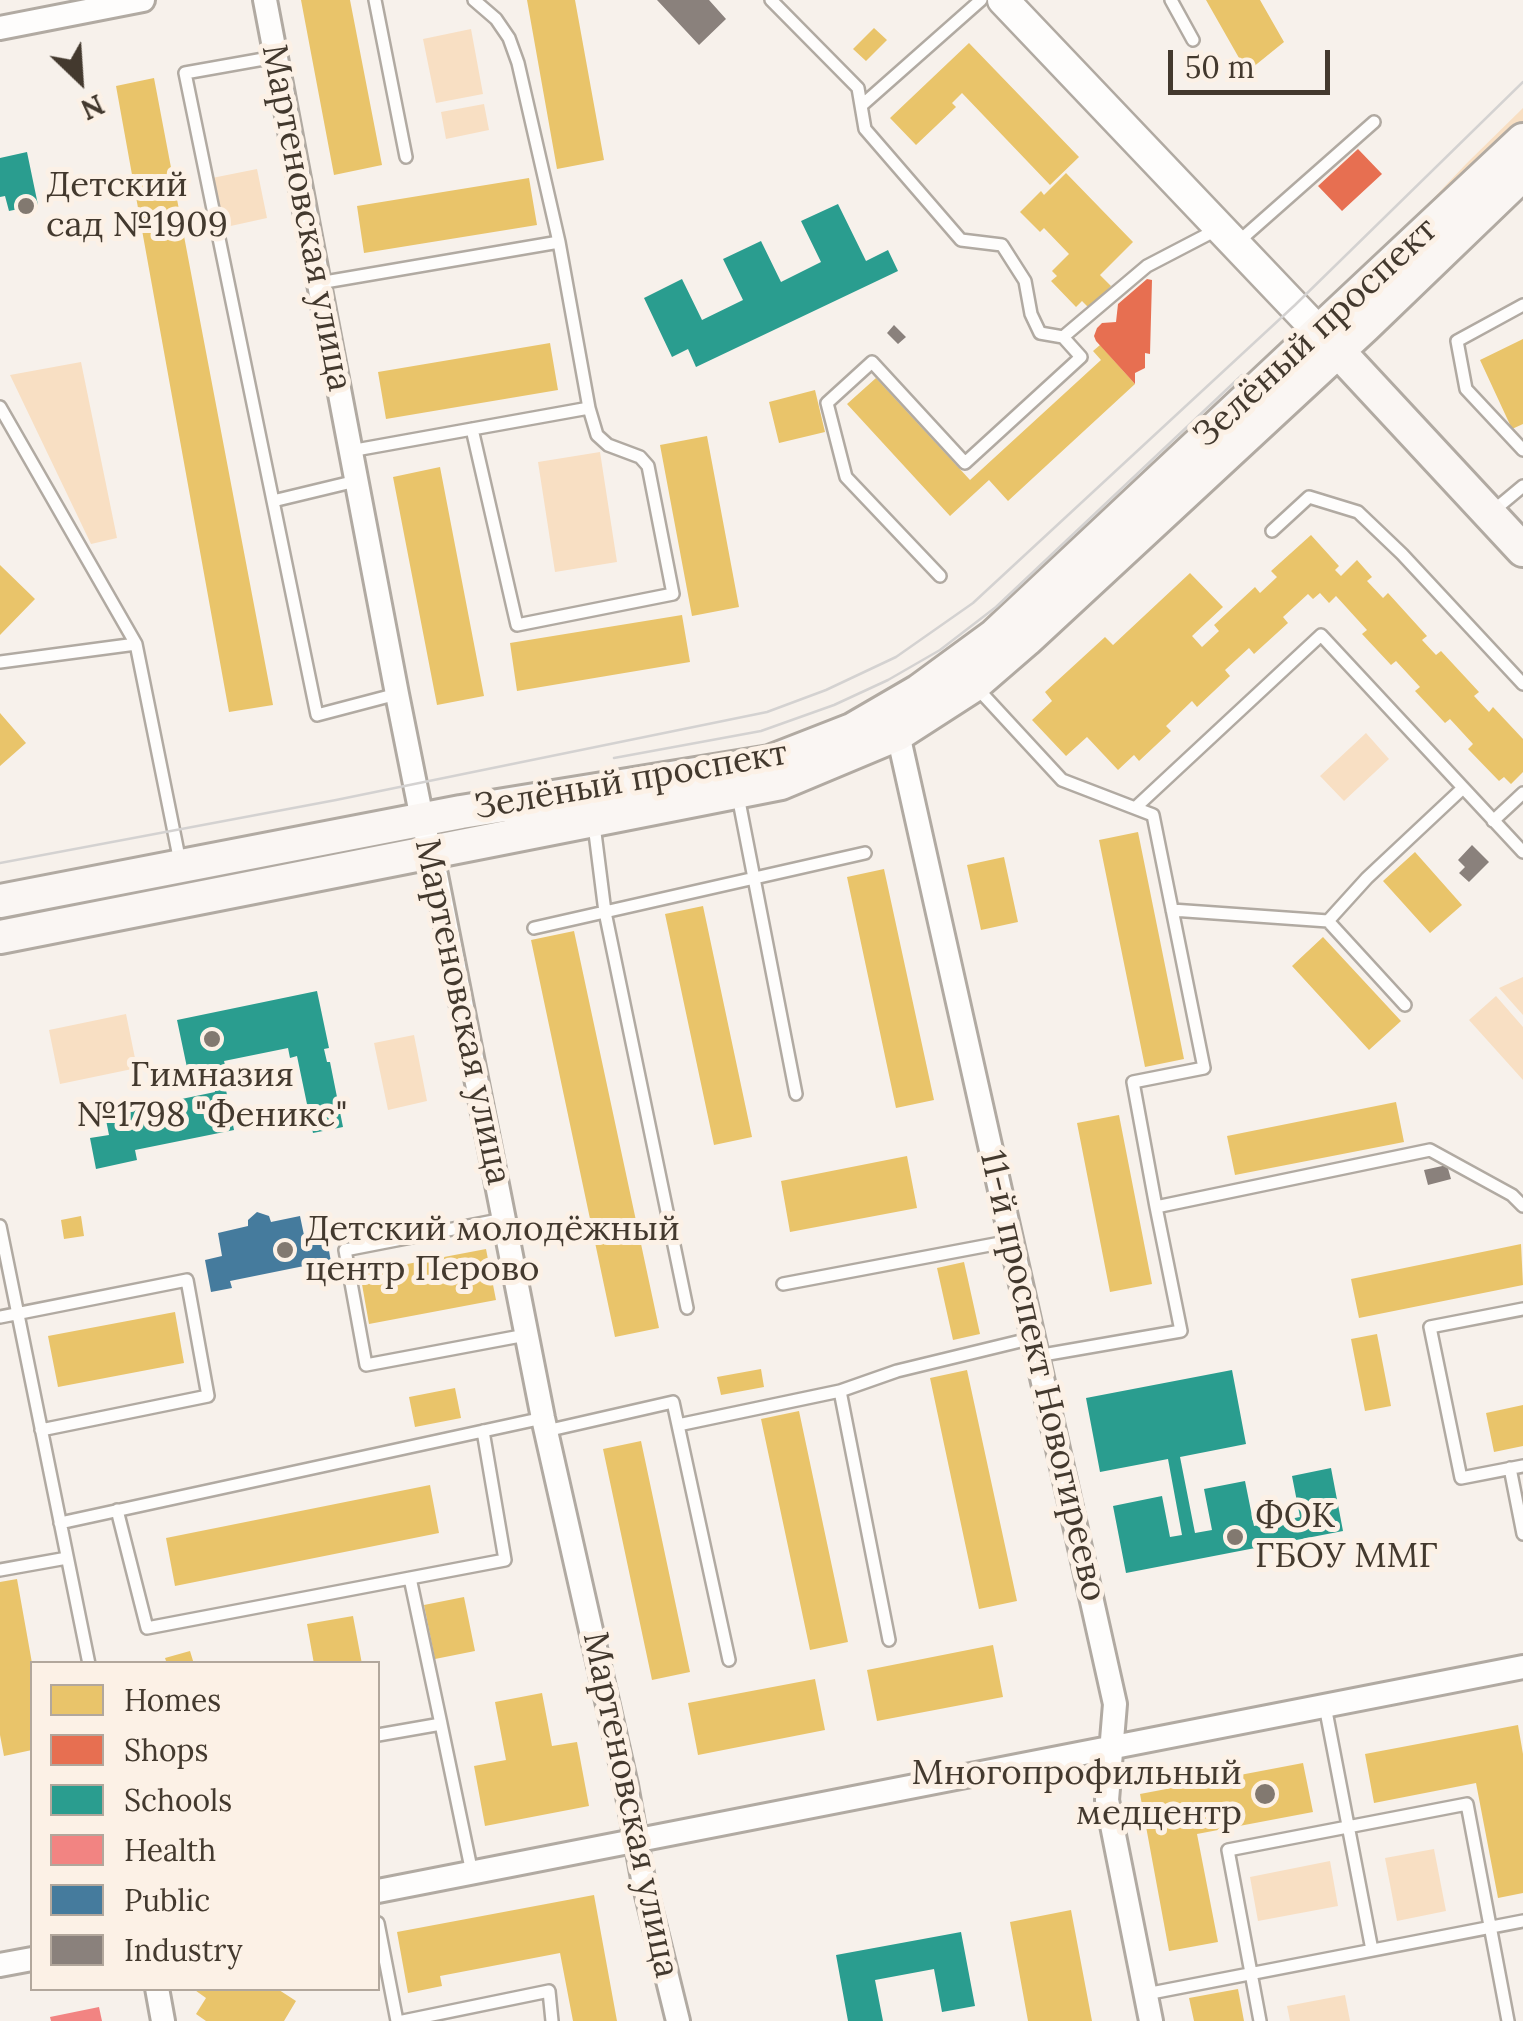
<!DOCTYPE html>
<meta charset="utf-8">
<style>
body{margin:0}
#map{position:relative;width:1523px;height:2021px;overflow:hidden;background:#f7f1eb;font-family:Lora,serif}
canvas{display:block}
.legend{position:absolute;left:30px;top:1661px;width:350px;height:330px;box-sizing:border-box;background:#fcf1e6;border:2px solid #b2a79c;margin:0;padding:12px 18px;list-style:none;font-size:30px;color:#43392e}
.legend li{display:flex;align-items:center;gap:20px;height:50px}
.legend b{width:50px;border:2px solid #b2a79c}
.north{position:absolute;left:30px;top:30px;width:100px;height:100px;-webkit-text-stroke:8px #fcf1e6;paint-order:stroke;rotate:155deg;font-size:28px;font-weight:700;line-height:40px;text-align:center;color:#43392e}
.north::after{content:'';display:block;margin:auto;width:35px;height:45px;background:#43392e;clip-path:polygon(50% 0,100% 100%,50% 72%,0 100%)}
.scale{position:absolute;left:1168px;top:50px;width:162px;height:45px;box-sizing:border-box;border:5px solid #43392e;border-top:0;padding-left:12px;font-size:30px;line-height:35px;white-space:nowrap;color:#43392e;-webkit-text-stroke:8px #fcf1e6;paint-order:stroke}
</style>
<div id="map">
<canvas width="1523" height="2021"></canvas>
<ul class="legend">
<li><b style="height:28px;background:#e9c46a"></b>Homes</li>
<li><b style="height:28px;background:#e76f51"></b>Shops</li>
<li><b style="height:28px;background:#2a9d8f"></b>Schools</li>
<li><b style="height:28px;background:#f28482"></b>Health</li>
<li><b style="height:28px;background:#457b9d"></b>Public</li>
<li><b style="height:28px;background:#8a817c"></b>Industry</li>
</ul>
<div class="north">N</div>
<div class="scale">50 m</div>
</div>
<script>
const context = document.querySelector('canvas').getContext('2d');
context.lineJoin = 'round';
function fillPath(path, color) {
  context.fillStyle = color;
  context.fill(path, 'evenodd');
}
function toPath(rows) {
  const path = new Path2D();
  for (const r of rows) {
    path.moveTo(r[0], r[1]);
    for (let i = 2; i < r.length; i += 2) path.lineTo(r[i], r[i + 1]);
  }
  return path;
}
function stroke(path, color, width, dash) {
  context.strokeStyle = color;
  context.lineWidth = width;
  context.lineCap = dash ? 'butt' : 'round';
  context.setLineDash(dash || []);
  context.stroke(path);
}
function label(font, color, halo, rows, align = 'center') {
  context.font = font + ' Lora,serif';
  context.lineWidth = 10;
  context.setLineDash([]);
  context.textBaseline = 'middle';
  context.strokeStyle = halo;
  context.fillStyle = color;
  for (const [text, x, y, turn = 0] of rows) {
    context.save();
    context.translate(x, y);
    context.rotate((+turn || 0) * Math.PI / 180);
    context.textAlign = isNaN(turn) ? turn : align;
    if (halo) context.strokeText(text, 0, 0);
    context.fillText(text, 0, 0);
    context.restore();
  }
}
fillPath(toPath([
 [471,29,483,94,436,103,423,39],
 [484,104,489,130,446,139,441,112],
 [1523,108,1523,128,1349,287,1467,163],
 [257,169,267,218,217,229,207,179],
 [81,362,117,538,91,544,10,375],
 [600,452,617,562,555,572,538,462],
 [1366,733,1389,759,1344,801,1320,776],
 [1523,977,1523,1015,1499,988],
 [1496,996,1523,1027,1523,1080,1469,1020],
 [126,1014,137,1068,60,1084,49,1030],
 [414,1035,427,1101,388,1110,374,1043],
 [1434,1849,1446,1911,1397,1921,1385,1858],
 [1330,1861,1338,1906,1258,1921,1250,1877],
 [1345,1995,1350,2021,1290,2021,1287,2006]
]), '#f8dfc3');
fillPath(toPath([
 [301,0,350,0,382,165,334,175],
 [527,0,575,0,604,160,557,169],
 [1206,0,1260,0,1284,42,1247,72],
 [874,28,887,40,866,61,853,49],
 [969,43,1079,157,1050,185,962,93,952,103,956,107,916,145,890,118],
 [154,78,273,705,229,712,116,86],
 [1066,173,1133,242,1100,275,1111,286,1089,308,1082,301,1076,307,1051,281,1057,276,1052,271,1069,254,1044,228,1040,232,1020,212,1041,191,1044,195],
 [529,178,537,225,364,253,357,206],
 [1523,339,1523,424,1512,429,1480,360],
 [550,343,558,390,386,419,378,372],
 [1100,345,1135,384,1008,501,989,480,950,516,847,404,876,378,970,480,1101,360,1093,351],
 [815,390,825,432,779,443,769,402],
 [707,436,739,607,692,616,660,445],
 [440,467,484,696,437,705,393,477],
 [1311,535,1339,566,1335,570,1341,576,1357,560,1372,577,1367,581,1383,598,1388,593,1427,636,1422,640,1436,655,1441,651,1479,692,1474,696,1489,712,1493,707,1523,739,1523,772,1511,784,1504,777,1499,781,1468,749,1473,744,1450,719,1445,723,1415,691,1420,687,1396,661,1391,665,1362,634,1367,630,1336,596,1329,603,1320,593,1313,599,1308,594,1283,617,1288,623,1254,654,1249,648,1225,670,1230,676,1197,707,1192,701,1166,726,1171,731,1139,761,1134,755,1118,770,1087,737,1066,756,1032,720,1052,701,1045,692,1105,637,1113,645,1190,573,1223,607,1192,636,1202,647,1219,631,1214,625,1255,587,1260,593,1277,577,1271,571],
 [0,565,35,599,0,635],
 [682,615,690,662,517,691,510,643],
 [0,713,26,743,0,766],
 [1138,832,1184,1059,1145,1067,1099,840],
 [1415,852,1462,905,1430,933,1383,881],
 [1004,857,1018,922,981,930,967,865],
 [884,869,934,1100,896,1108,847,877],
 [703,906,752,1137,714,1145,665,914],
 [574,931,659,1328,615,1337,531,940],
 [1323,937,1401,1021,1369,1050,1292,966],
 [1396,1102,1404,1142,1235,1175,1227,1136],
 [1119,1115,1152,1284,1110,1292,1077,1123],
 [907,1156,917,1208,790,1232,781,1181],
 [81,1216,84,1236,64,1239,61,1220],
 [1521,1244,1523,1285,1359,1318,1351,1279],
 [486,1249,496,1300,369,1324,360,1273],
 [964,1262,980,1334,953,1340,937,1268],
 [175,1312,184,1363,58,1387,48,1336],
 [1377,1334,1391,1406,1365,1411,1351,1339],
 [761,1369,764,1387,721,1395,717,1377],
 [967,1370,1017,1601,979,1609,930,1378],
 [455,1388,461,1418,415,1427,409,1397],
 [1523,1405,1523,1446,1494,1452,1486,1413],
 [799,1411,848,1642,810,1650,761,1419],
 [641,1441,690,1672,652,1680,603,1449],
 [430,1485,439,1533,175,1586,166,1538],
 [17,1579,32,1663,32,1750,4,1756,0,1735,0,1582],
 [464,1597,475,1651,435,1659,424,1605],
 [353,1616,362,1664,314,1664,307,1624],
 [993,1645,1003,1697,877,1721,867,1670],
 [190,1651,194,1664,167,1664,165,1658],
 [815,1679,825,1730,698,1755,688,1703],
 [542,1693,552,1746,577,1742,589,1806,485,1826,474,1766,506,1760,495,1702],
 [1518,1725,1523,1754,1523,1893,1498,1898,1476,1783,1374,1803,1365,1754],
 [1303,1763,1313,1812,1197,1834,1218,1942,1169,1951,1140,1794],
 [594,1895,617,2021,573,2021,560,1953,440,1976,442,1986,408,1993,397,1932],
 [1071,1910,1092,2021,1028,2021,1010,1922],
 [192,1988,276,1988,296,2001,284,2021,206,2021,196,2014,206,1998],
 [1238,1989,1244,2021,1194,2021,1189,1998]
]), '#e9c46a');
fillPath(toPath([
 [1358,149,1382,174,1342,211,1318,186],
 [1147,279,1152,280,1150,354,1145,353,1145,368,1135,373,1135,384,1096,341,1094,336,1097,328,1102,323,1116,322,1118,304]
]), '#e76f51');
fillPath(toPath([
 [27,152,38,205,9,211,5,196,0,197,0,158],
 [838,204,866,261,888,250,898,271,696,367,688,349,672,357,644,298,682,279,702,320,743,300,723,259,761,241,781,282,821,262,801,221],
 [317,991,329,1048,324,1049,327,1062,330,1062,343,1127,313,1133,297,1056,290,1058,288,1048,224,1061,226,1069,222,1070,234,1130,135,1150,137,1160,96,1169,90,1138,109,1135,105,1115,215,1092,211,1072,189,1077,177,1020],
 [1232,1370,1246,1444,1180,1457,1195,1533,1212,1530,1204,1489,1245,1481,1254,1526,1300,1517,1292,1476,1331,1468,1343,1531,1126,1573,1113,1506,1162,1496,1170,1537,1182,1535,1168,1459,1100,1472,1086,1398],
 [961,1932,975,2006,942,2012,934,1969,875,1980,883,2021,848,2021,836,1955]
]), '#2a9d8f');
fillPath(toPath([
 [99,2007,102,2021,51,2021,50,2017]
]), '#f28482');
fillPath(toPath([
 [257,1212,269,1216,271,1222,300,1216,305,1240,326,1235,332,1267,310,1272,309,1265,230,1281,232,1288,211,1292,205,1260,222,1256,218,1233,248,1226,248,1220]
]), '#457b9d');
fillPath(toPath([
 [657,0,709,0,726,19,699,45],
 [894,325,906,337,898,344,887,333],
 [1472,845,1489,862,1469,882,1459,873,1465,867,1458,860],
 [1447,1165,1451,1179,1428,1185,1424,1170]
]), '#8a817c');
const service = toPath([
 [375,0,406,157],
 [474,0,496,19,509,38,518,63,559,242],
 [771,0,858,88,865,129,961,240,1002,245,1025,281,1031,314,1040,333,1063,337,1081,357,965,463,872,362,827,403,846,477,940,576],
 [1171,0,1193,40],
 [275,57,185,73,317,715,397,694],
 [861,106,981,0],
 [1238,242,1374,122],
 [319,283,559,242,589,408,350,451],
 [1523,305,1457,341,1466,389,1523,450],
 [1063,337,1147,266,1218,229],
 [0,407,136,644,180,862],
 [472,429,517,625,673,594,648,466,640,457,608,445,597,435,589,408],
 [273,501,356,481],
 [1493,511,1523,486],
 [1272,531,1309,497,1358,512,1402,554,1523,684],
 [0,662,136,644],
 [977,688,1062,780,1153,815,1204,1068,1133,1082,1156,1207],
 [738,796,796,1094],
 [1135,808,1321,635,1523,852],
 [1493,821,1523,793],
 [594,825,605,912,687,1308],
 [1172,910,1328,921,1405,1005],
 [1328,921,1367,878,1463,788],
 [534,928,865,853],
 [504,1219,345,1250,366,1365,526,1335],
 [0,1226,89,1664],
 [783,1284,1011,1241],
 [1523,1309,1430,1327,1461,1478,1523,1466],
 [0,1317,187,1280,208,1396,41,1430],
 [1037,1356,1181,1331,1156,1207,1430,1150,1512,1195,1523,1206],
 [678,1425,840,1391],
 [546,1431,673,1402,729,1660],
 [1510,1468,1523,1534],
 [117,1510,147,1628,505,1560,483,1431],
 [60,1523,543,1418],
 [0,1570,67,1558],
 [410,1578,441,1724],
 [889,1640,840,1391,897,1371,1033,1338],
 [1325,1706,1372,1950],
 [378,1735,441,1724,472,1873],
 [378,1923,397,2021],
 [1146,1994,1523,1921],
 [403,2021,549,1991,552,2021],
 [1260,2021,1228,1850,1467,1804,1508,2021]
]);
const minor = toPath([
 [265,0,397,694,422,819,436,875,543,1418,626,1785,643,1879,678,2021],
 [0,28,143,0],
 [898,734,1115,1704,1107,1800,1151,2021],
 [378,1891,1523,1667],
 [0,1965,32,1959],
 [157,1988,163,2021]
]);
const tertiary = toPath([
 [1003,0,1318,331]
]);
const secondary = toPath([
 [1325,337,1523,550],
 [0,901,461,812,770,762,852,730,919,691,994,636,1523,140],
 [0,937,781,783,898,734,974,685,1026,640,1365,326,1523,174]
]);
stroke(service, '#b1aaa2', 16);
stroke(minor, '#b1aaa2', 28);
stroke(tertiary, '#b1aaa2', 35);
stroke(secondary, '#b1aaa2', 38);
stroke(service, '#fefdfc', 11);
stroke(minor, '#fefdfc', 22);
stroke(tertiary, '#fefdfc', 30);
stroke(secondary, '#faf6f3', 32);
stroke(toPath([
 [614,758,761,731,834,705,888,680,940,650,996,607,1242,375],
 [0,863,336,800,767,712,826,690,896,657,973,603,1295,305,1523,82]
]), '#d4d2d1', 2.5);
for (const [x, y, r, color] of [
 [26,206,10,"#827970"],
 [212,1039,10,"#827970"],
 [285,1250,10,"#827970"],
 [1235,1537,10,"#827970"],
 [1265,1794,12,"#827970"]
]) {
  const dot = new Path2D();
  dot.arc(x, y, r, 0, 2 * Math.PI);
  context.fillStyle = color;
  context.fill(dot);
  stroke(dot, '#fcf1e6', 4);
}
label('35px', '#43392e', '#fcf1e6', [
 ["Детский",46,186],
 ["сад №1909",46,226],
 ["Гимназия",212,1076,"center"],
 ["№1798 \"Феникс\"",212,1116,"center"],
 ["Детский молодёжный",305,1230],
 ["центр Перово",305,1270],
 ["ФОК",1255,1517],
 ["ГБОУ ММГ",1255,1557],
 ["Многопрофильный",1242,1774,"right"],
 ["медцентр",1242,1814,"right"]
], 'left');
label('35px', '#43392e', '#fcf1e6', [
 ["Мартеновская улица",306,218,79],
 ["Зелёный проспект",1316,333,-43],
 ["Зелёный проспект",631,781,-10],
 ["Мартеновская улица",462,1012,78],
 ["11-й проспект Новогиреево",1042,1376,77],
 ["Мартеновская улица",630,1805,78]
]);
</script>
